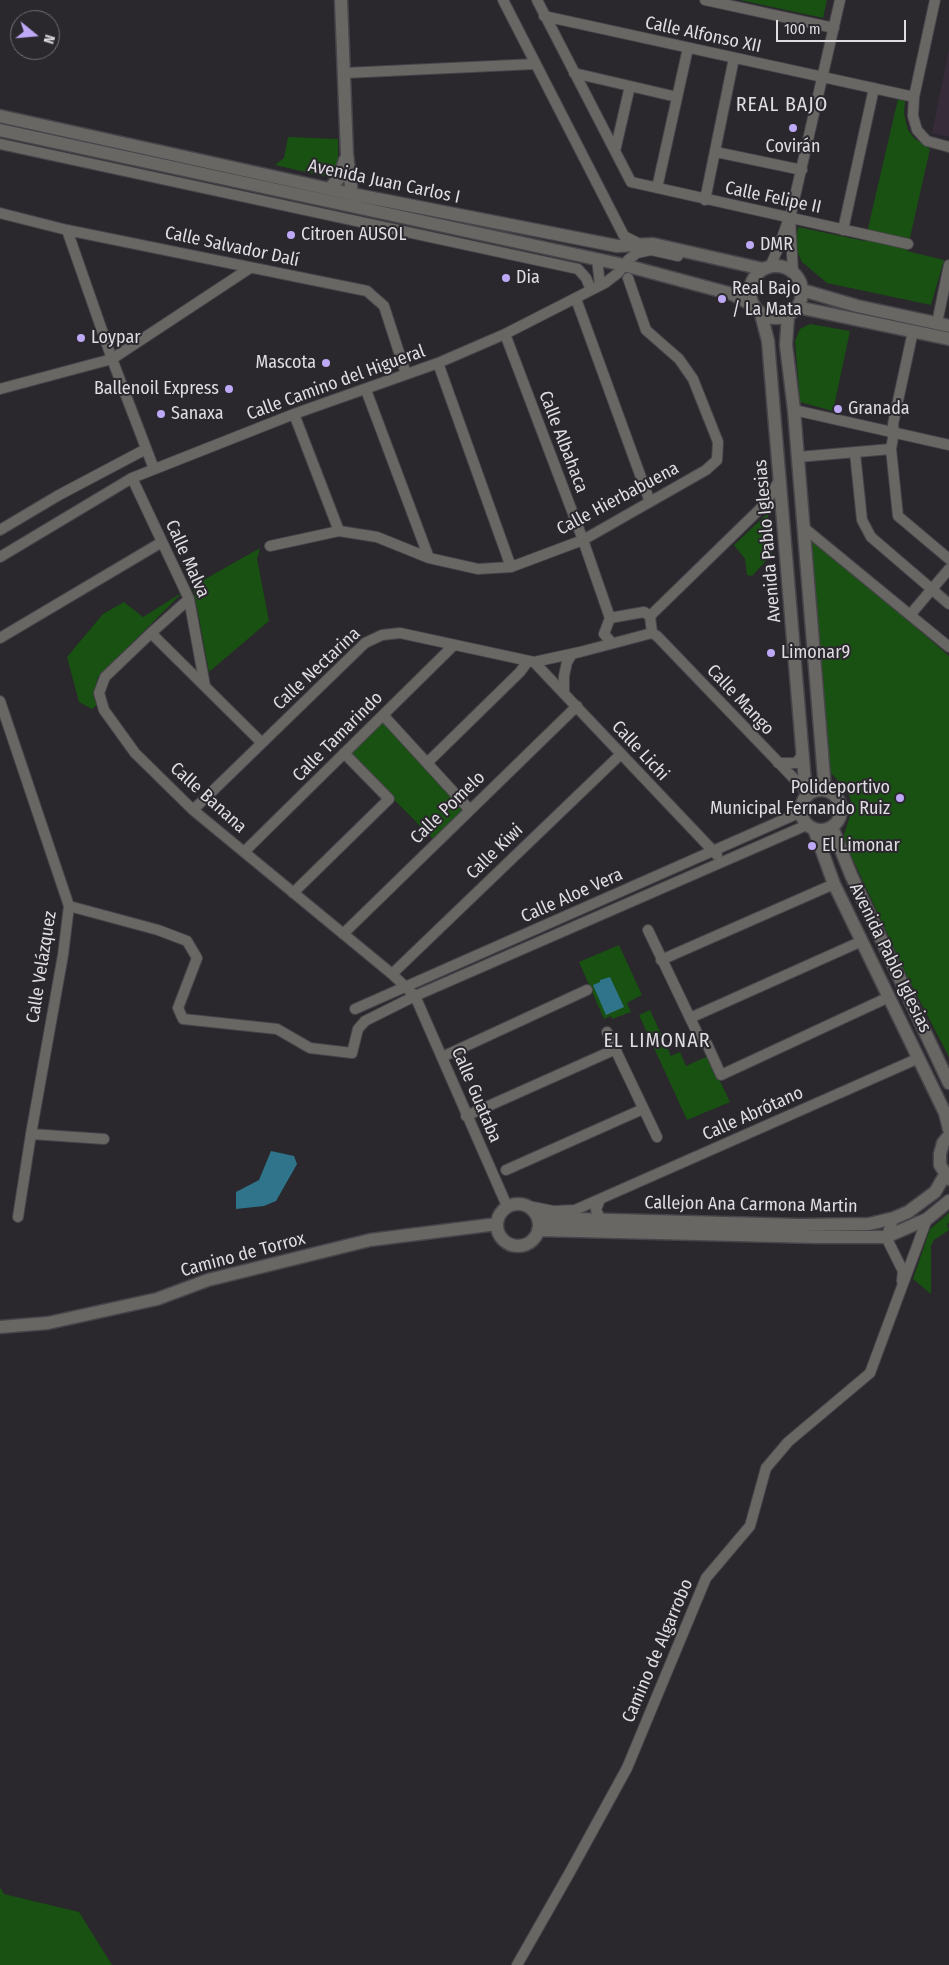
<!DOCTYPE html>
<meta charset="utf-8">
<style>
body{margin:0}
#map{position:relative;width:949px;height:1965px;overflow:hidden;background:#2a272d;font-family:"Fira Sans Condensed",sans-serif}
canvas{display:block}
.north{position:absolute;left:10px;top:10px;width:50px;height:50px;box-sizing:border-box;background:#2a272d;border:1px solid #727075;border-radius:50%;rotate:107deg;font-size:14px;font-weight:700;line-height:20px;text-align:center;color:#dfdde1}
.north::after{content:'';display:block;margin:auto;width:18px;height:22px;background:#bda9f5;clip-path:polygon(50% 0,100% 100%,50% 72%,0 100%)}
.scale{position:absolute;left:776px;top:20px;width:130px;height:22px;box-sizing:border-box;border:2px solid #dfdde1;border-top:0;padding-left:6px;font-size:15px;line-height:18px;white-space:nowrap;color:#dfdde1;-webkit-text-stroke:4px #2a272d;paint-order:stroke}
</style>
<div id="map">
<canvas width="949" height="1965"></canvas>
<div class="north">N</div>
<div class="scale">100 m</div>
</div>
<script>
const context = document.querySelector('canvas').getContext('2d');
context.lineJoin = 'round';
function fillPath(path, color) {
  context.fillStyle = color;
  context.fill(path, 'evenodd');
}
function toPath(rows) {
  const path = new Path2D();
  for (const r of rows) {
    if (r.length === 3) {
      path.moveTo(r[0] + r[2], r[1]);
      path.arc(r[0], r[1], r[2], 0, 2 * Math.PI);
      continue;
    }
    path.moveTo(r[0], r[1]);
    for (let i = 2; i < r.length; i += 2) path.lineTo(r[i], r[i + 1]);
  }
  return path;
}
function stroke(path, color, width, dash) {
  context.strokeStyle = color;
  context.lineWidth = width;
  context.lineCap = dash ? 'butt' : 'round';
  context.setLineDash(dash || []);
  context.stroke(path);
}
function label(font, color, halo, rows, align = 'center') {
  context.font = font + ' "Fira Sans Condensed",sans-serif';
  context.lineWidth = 4;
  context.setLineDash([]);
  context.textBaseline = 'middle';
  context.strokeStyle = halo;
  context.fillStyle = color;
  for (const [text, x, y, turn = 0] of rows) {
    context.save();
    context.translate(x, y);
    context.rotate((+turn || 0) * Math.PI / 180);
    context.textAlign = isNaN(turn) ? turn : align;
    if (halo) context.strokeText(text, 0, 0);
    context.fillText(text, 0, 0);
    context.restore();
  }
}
fillPath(toPath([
 [949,49,949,137,932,133]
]), '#382b39');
fillPath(toPath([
 [740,0,827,0,823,18],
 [898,99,905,101,904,114,908,130,914,138,930,149,907,251,944,260,931,305,827,283,802,262,795,247,798,227,865,241],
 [288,137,338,139,338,161,331,173,323,176,275,165,284,158],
 [810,324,850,331,833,411,800,402,795,341,800,329],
 [768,513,772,554,752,576,747,575,745,559,734,545],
 [810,536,949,656,949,1057,908,978,843,838,853,806,847,790,830,772],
 [260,548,257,559,269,621,209,672,193,586],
 [183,592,98,677,93,695,97,705,92,709,79,702,67,657,103,614,124,602,143,617],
 [383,719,466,809,435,841,348,753],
 [619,945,642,995,627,1003,631,1012,612,1019,611,1016,604,1019,579,962],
 [650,1010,671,1056,680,1052,686,1066,708,1056,730,1102,687,1120,639,1015],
 [949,1213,949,1223,947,1224,949,1230,934,1240,931,1246,931,1294,913,1279,930,1229],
 [0,1887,4,1894,79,1912,112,1965,0,1965]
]), '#185112');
fillPath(toPath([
 [610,977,624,1007,606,1015,593,985,600,982,600,980],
 [271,1151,294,1156,297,1164,276,1201,264,1206,236,1209,236,1192,259,1180]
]), '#2f748b');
const minor = toPath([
 [503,0,624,236,640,244],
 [537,0,631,182,908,244],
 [705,0,834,28],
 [935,0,914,97,913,116,917,130,927,141,949,147],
 [544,16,914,97],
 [345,73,535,64],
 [574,73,677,97],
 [0,144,578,269,586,278,591,290],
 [615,151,630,86],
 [716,152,802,170],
 [657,188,688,48],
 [705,200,734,58],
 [0,213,67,230,367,291,384,306,406,374],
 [67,230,112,359,154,469],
 [843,230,874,88],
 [597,259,600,285],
 [770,267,779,246,788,221],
 [793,272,790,218,840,0],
 [576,299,650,502],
 [937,323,949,265],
 [913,331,893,424,894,432,891,449,898,516,949,559],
 [505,334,583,540,610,618],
 [438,363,511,567],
 [0,389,112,359,250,268],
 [366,390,429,558],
 [794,410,949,445],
 [294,414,339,531],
 [855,453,862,520,871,537,949,604],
 [798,457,891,449],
 [132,478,189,599,205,686],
 [803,527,949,647],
 [0,530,59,495,146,449],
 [270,546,339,531,377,537,429,558,478,569,511,567,583,540,706,470,717,460,718,442,693,379,679,359,646,330,628,278],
 [0,557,132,478,294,414,438,363,505,334,605,283,618,273,628,260,637,253,651,250,678,256],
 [189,599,151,633,105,677,99,693,104,710,135,753,193,810,392,974,415,996,507,1206],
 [910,615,949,569],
 [650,616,765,504,780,479],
 [151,633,262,743],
 [652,633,657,636,805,790],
 [0,638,162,542],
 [534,662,717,855],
 [564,694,564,676,567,662,572,654],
 [0,701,69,906,63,955,31,1134,18,1217],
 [383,715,470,810],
 [427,763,520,672,528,661],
 [778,763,796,763,803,754],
 [193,810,365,643,382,635,400,633,534,662,580,652,652,633,650,616,644,612,610,618,604,634,612,643],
 [244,852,454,645],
 [293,893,389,799,344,753],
 [69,906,158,930,187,941,197,958,178,1008,183,1019,277,1029,310,1048,352,1053,358,1029,365,1021,415,996,807,825],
 [648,930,702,1043,707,1044,721,1075,889,997],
 [343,934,577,706],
 [661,960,834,884],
 [392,974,621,754],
 [355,1009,801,812],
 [690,1018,862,941],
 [607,1032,657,1137],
 [442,1057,587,990],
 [466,1116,616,1049],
 [31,1134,104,1139],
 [506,1170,643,1109],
 [600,1199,596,1210,601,1220],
 [528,1206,553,1211,575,1210,919,1058],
 [894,1218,886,1237,903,1271,902,1281],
 [517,1965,570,1872,627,1768,706,1578,750,1526,766,1468,788,1442,870,1373,927,1219]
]);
const tertiary = toPath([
 [341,0,347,155,352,194],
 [0,116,352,194,617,246,653,244,763,269],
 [0,130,624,265,732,294,754,306],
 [330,188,339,178,345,160],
 [776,292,26],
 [802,290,857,306,949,326],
 [797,307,949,339],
 [761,314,768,341,806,795],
 [788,315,786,345,794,410,825,790],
 [821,810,20],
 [832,827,851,875,949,1083],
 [814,829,834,884,945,1113,949,1129],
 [949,1136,943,1143,940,1154,940,1165,949,1179],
 [518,1225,21],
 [538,1218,799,1225,869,1224,894,1218,908,1212,935,1192,945,1175],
 [538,1230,817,1237,886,1237,927,1219,949,1201],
 [0,1327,48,1323,157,1299,208,1280,370,1240,497,1224]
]);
stroke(minor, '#47444a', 12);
stroke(tertiary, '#47444a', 15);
stroke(minor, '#696764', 10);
stroke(tertiary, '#696764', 12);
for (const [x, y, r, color] of [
 [793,128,5,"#bda9f5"],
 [291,235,5,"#bda9f5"],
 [750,245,5,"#bda9f5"],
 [506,278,5,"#bda9f5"],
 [722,299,5,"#bda9f5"],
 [81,338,5,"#bda9f5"],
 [326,363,5,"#bda9f5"],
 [229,389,5,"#bda9f5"],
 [838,409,5,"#bda9f5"],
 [161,414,5,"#bda9f5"],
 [771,653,5,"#bda9f5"],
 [900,798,5,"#bda9f5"],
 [812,846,5,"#bda9f5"]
]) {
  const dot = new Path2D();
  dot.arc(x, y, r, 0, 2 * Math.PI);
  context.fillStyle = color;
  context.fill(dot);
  stroke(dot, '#2a272d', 2);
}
label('18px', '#dfdde1', '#2a272d', [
 ["Calle Alfonso XII",703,35,12],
 ["Avenida Juan Carlos I",384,182,12],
 ["Calle Felipe II",773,198,12],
 ["Calle Salvador Dalí",232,247,12],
 ["Calle Camino del Higueral",336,383,-20],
 ["Calle Albahaca",563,442,69],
 ["Calle Hierbabuena",618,499,-28],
 ["Avenida Pablo Iglesias",768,541,-95],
 ["Calle Malva",187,559,66],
 ["Calle Nectarina",317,669,-43],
 ["Calle Mango",740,700,47],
 ["Calle Tamarindo",338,737,-45],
 ["Calle Lichi",640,751,47],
 ["Calle Banana",208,798,42],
 ["Calle Pomelo",448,808,-44],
 ["Calle Kiwi",495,852,-44],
 ["Calle Aloe Vera",572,896,-24],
 ["Avenida Pablo Iglesias",890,958,64],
 ["Calle Velázquez",42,967,-81],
 ["Calle Guataba",476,1095,67],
 ["Calle Abrótano",753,1114,-24],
 ["Callejon Ana Carmona Martin",751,1205,1],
 ["Camino de Torrox",243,1255,-15],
 ["Camino de Algarrobo",658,1651,-67]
]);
label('18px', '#dfdde1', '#2a272d', [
 ["Covirán",793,147,"center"],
 ["Citroen AUSOL",301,235],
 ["DMR",760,245],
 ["Dia",516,278],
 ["Real Bajo",732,289],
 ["/ La Mata",732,310],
 ["Loypar",91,338],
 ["Mascota",316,363,"right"],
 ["Ballenoil Express",219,389,"right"],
 ["Granada",848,409],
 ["Sanaxa",171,414],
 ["Limonar9",781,653],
 ["Polideportivo",890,788,"right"],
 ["Municipal Fernando Ruiz",890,809,"right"],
 ["El Limonar",822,846]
], 'left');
context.letterSpacing = '1px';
label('20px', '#dfdde1', '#2a272d', [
 ["REAL BAJO",782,105],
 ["EL LIMONAR",657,1041]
]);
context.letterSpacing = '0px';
</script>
